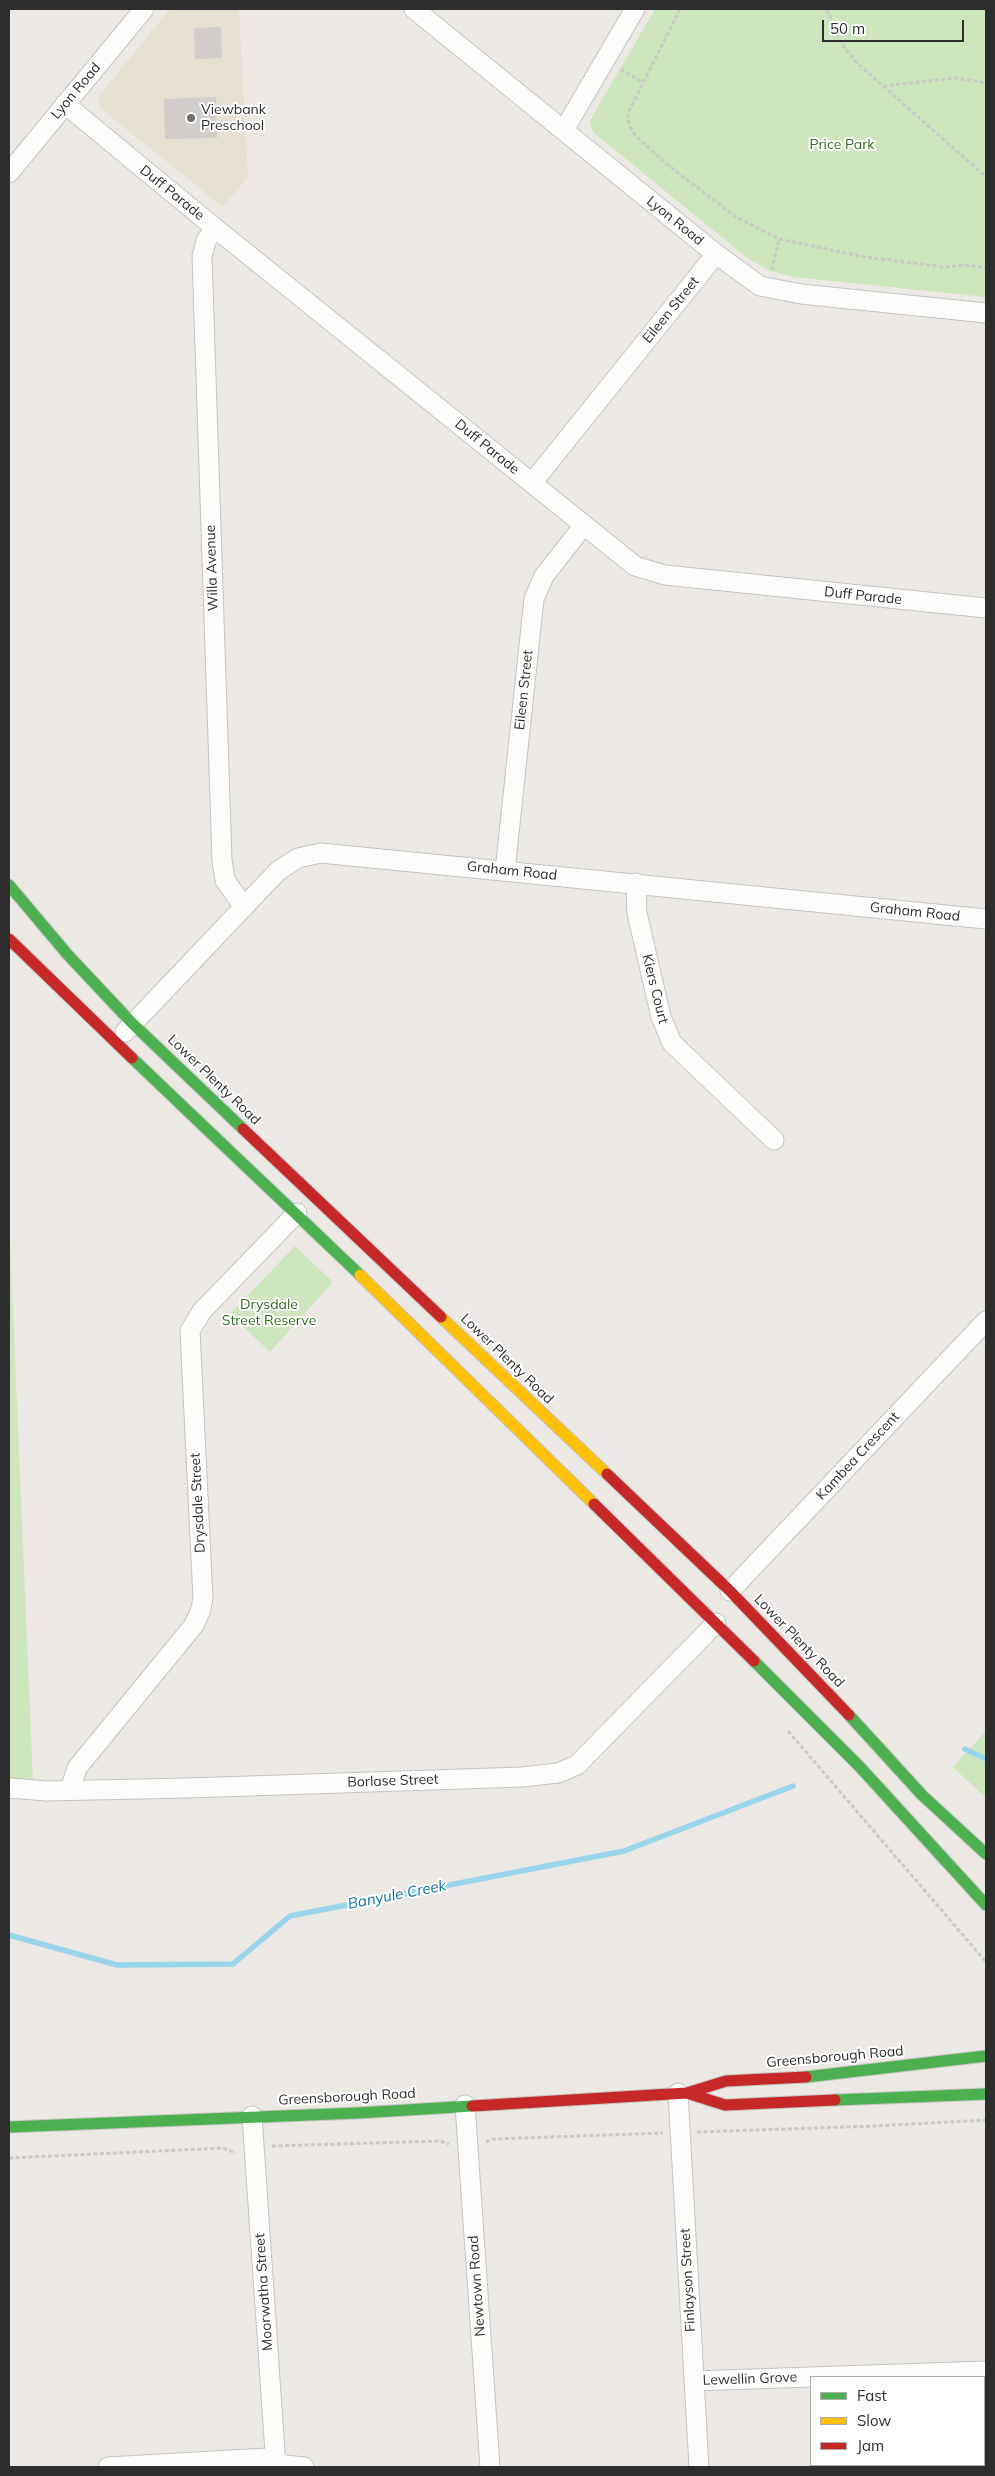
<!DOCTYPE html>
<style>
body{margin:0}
#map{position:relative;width:995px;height:2476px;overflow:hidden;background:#ece8e4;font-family:Mulish,sans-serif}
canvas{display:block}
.frame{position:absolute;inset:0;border:10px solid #2e2e2e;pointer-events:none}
.legend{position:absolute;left:810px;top:2376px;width:175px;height:90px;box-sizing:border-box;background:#fff;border:1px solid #ababab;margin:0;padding:6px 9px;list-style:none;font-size:15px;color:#2e2e2e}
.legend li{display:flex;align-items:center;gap:10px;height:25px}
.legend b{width:25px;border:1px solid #ababab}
.scale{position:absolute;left:822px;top:20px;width:142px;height:22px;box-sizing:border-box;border:2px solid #2e2e2e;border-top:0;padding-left:6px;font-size:15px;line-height:18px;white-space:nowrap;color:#2e2e2e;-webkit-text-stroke:4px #fff;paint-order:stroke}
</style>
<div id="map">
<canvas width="995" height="2476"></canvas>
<div class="frame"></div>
<ul class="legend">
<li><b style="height:6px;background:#4caf50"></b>Fast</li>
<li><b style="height:6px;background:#ffc107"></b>Slow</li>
<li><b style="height:6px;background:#c62828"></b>Jam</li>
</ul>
<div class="scale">50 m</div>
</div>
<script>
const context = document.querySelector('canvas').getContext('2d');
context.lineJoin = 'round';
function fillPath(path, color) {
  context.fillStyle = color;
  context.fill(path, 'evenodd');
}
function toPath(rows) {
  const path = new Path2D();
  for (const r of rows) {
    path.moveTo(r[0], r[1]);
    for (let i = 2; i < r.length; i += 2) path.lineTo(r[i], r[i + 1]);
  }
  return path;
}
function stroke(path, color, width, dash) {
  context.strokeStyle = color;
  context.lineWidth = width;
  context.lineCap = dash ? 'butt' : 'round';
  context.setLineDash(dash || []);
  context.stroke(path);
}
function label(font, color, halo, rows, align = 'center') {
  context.font = font + ' Mulish,sans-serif';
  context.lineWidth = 4;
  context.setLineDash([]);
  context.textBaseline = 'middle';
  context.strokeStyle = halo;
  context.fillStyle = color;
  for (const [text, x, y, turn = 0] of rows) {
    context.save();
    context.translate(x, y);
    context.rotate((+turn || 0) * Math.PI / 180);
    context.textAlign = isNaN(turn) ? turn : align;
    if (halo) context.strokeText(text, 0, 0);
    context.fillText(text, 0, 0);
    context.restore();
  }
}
fillPath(toPath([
 [170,9,239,9,248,177,223,207,100,108,98,97]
]), '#e6e0d3');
fillPath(toPath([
 [655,9,986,9,986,297,794,277,770,271,746,257,593,132,590,122,592,117],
 [9,1219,11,1264,33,1781,9,1778],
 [295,1246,333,1282,270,1352,230,1314],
 [986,1731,986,1798,953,1767]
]), '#cee6be');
stroke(toPath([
 [965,1749,986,1759],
 [9,1935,117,1965,233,1964,290,1916,624,1851,793,1786]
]), '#99d6ec', 5.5);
fillPath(toPath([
 [221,27,222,58,195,59,194,28],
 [216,97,217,138,165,139,164,99]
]), '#d1cecb');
const street = toPath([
 [414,9,716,254,760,286,801,294,986,313],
 [65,104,215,228,635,566,665,575,986,608],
 [564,130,635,9],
 [9,173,144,9],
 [215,228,206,241,202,256,222,860,225,880,243,906],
 [532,483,716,254],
 [505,871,534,599,544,576,584,525],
 [636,883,637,913,661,1017,672,1043,774,1140],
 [125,1032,278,871,298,858,321,853,986,919],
 [730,1591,986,1321],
 [9,1788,47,1791,188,1788,522,1777,558,1773,577,1765,716,1623],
 [70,1790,77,1768,194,1625,200,1612,203,1599,190,1331,202,1311,297,1213],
 [678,2093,699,2467],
 [465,2105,490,2467],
 [252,2116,276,2467],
 [694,2381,986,2371],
 [108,2467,266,2458,285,2465,304,2467]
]);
const fast = toPath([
 [9,885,68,955,132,1023,243,1129],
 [132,1058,360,1275],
 [754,1661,859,1766,986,1905],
 [849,1715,922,1795,986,1854],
 [806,2077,986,2056],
 [835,2100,986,2094],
 [9,2127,358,2113,472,2106]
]);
const slow = toPath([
 [360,1275,594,1504],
 [441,1317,607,1474]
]);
const jam = toPath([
 [9,939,132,1058],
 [243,1129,441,1317],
 [607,1474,730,1591,849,1715],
 [594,1504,754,1661],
 [687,2093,725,2105,835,2100],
 [472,2106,687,2093,726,2081,806,2077]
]);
stroke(street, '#c5c4c5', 21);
stroke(fast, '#c6c5c4', 13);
stroke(slow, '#c6c5c4', 13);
stroke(jam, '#c6c5c4', 13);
stroke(toPath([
 [680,9,628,113,629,125,635,135,664,162,736,217,779,239,865,257,944,267,969,265,986,268],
 [827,9,839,40,855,61,986,177],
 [621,69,642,82],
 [883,86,955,78,986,83],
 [772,270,779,239],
 [788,1731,986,1962],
 [697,2132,875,2126,986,2120],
 [486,2142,493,2139,663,2133],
 [272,2146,440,2141,449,2144],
 [9,2158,223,2148,236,2153]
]), '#c9c9c8', 3, [4, 2.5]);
stroke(street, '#fcfcfb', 19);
stroke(fast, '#4caf50', 11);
stroke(slow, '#ffc107', 11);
stroke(jam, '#c62828', 11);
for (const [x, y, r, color] of [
 [191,118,5,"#706f6e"]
]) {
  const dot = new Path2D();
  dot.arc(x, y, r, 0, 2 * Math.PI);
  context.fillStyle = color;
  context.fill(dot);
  stroke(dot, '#fff', 2);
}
label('14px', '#2e2e2e', '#fff', [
 ["Lyon Road",76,91,-50],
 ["Duff Parade",172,193,39],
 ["Lyon Road",675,221,39],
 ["Eileen Street",671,310,-51],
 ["Duff Parade",487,447,39],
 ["Willa Avenue",212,568,-92],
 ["Duff Parade",863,596,6],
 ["Eileen Street",524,690,-84],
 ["Graham Road",512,871,6],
 ["Graham Road",915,912,6],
 ["Kiers Court",655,989,76],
 ["Lower Plenty Road",214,1080,44],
 ["Lower Plenty Road",507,1359,44],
 ["Kambea Crescent",858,1456,-47],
 ["Drysdale Street",198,1503,-93],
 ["Lower Plenty Road",799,1641,46],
 ["Borlase Street",393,1781,-2],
 ["Greensborough Road",835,2057,-5],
 ["Greensborough Road",347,2097,-3],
 ["Finlayson Street",688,2280,-93],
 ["Newtown Road",477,2286,-94],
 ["Moorwatha Street",264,2292,-94],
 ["Lewellin Grove",750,2379,-2]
]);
label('14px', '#2e2e2e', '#fff', [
 ["Viewbank",201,110],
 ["Preschool",201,126]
], 'left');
label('14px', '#2c6e1b', '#fff', [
 ["Price Park",842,145],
 ["Drysdale",269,1305],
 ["Street Reserve",269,1321]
]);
label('italic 15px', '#0d6fa3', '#fff', [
 ["Banyule Creek",397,1895,-11]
]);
</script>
